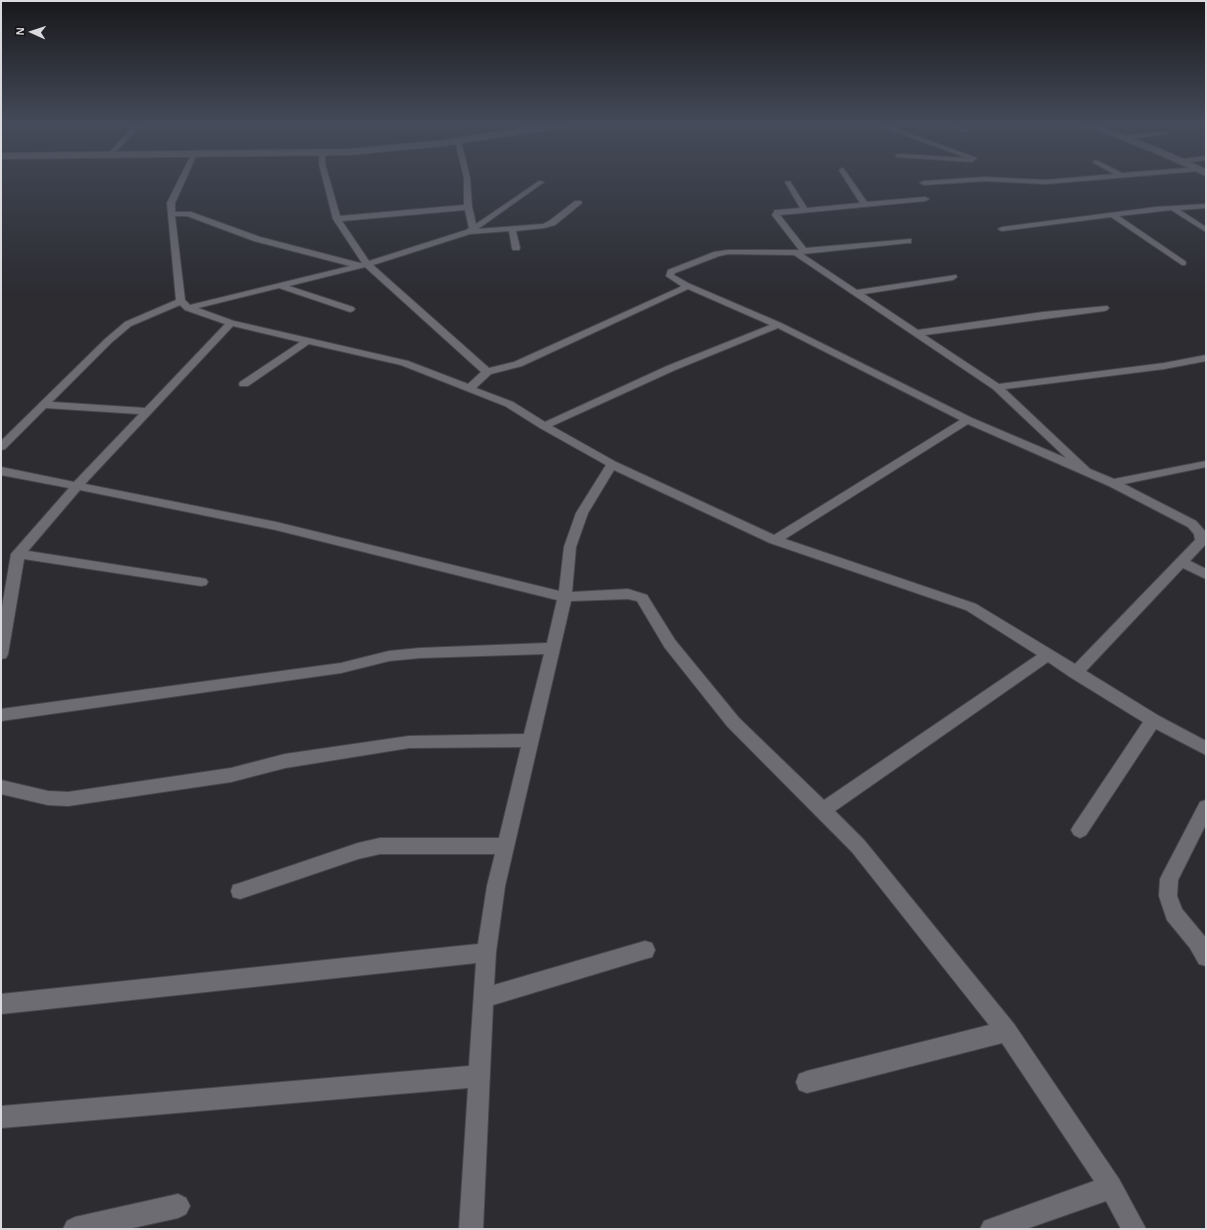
<!DOCTYPE html>
<style>
body{margin:0}
#map{position:relative;width:1207px;height:1230px;overflow:hidden;background:#2c2c31;font-family:Helvetica,sans-serif}
canvas{display:block}
.frame{position:absolute;inset:0;border:2px solid #dbdbdf;pointer-events:none}
.north{position:absolute;left:12px;top:12px;width:40px;height:40px;-webkit-text-stroke:3px #141417;paint-order:stroke;rotate:273deg;font-size:11px;font-weight:700;line-height:16px;text-align:center;color:#dbdbdf}
.north::after{content:'';display:block;margin:auto;width:14px;height:18px;background:#dbdbdf;clip-path:polygon(50% 0,100% 100%,50% 72%,0 100%)}
</style>
<div id="map">
<canvas width="1207" height="1230"></canvas>
<div class="frame"></div>
<div class="north">N</div>
</div>
<script>
const context = document.querySelector('canvas').getContext('2d');
context.lineJoin = 'round';
function toPath(rows) {
  const path = new Path2D();
  for (const r of rows) {
    path.moveTo(r[0], r[1]);
    for (let i = 2; i < r.length; i += 2) path.lineTo(r[i], r[i + 1]);
  }
  return path;
}
function stroke(path, color, width, dash) {
  context.strokeStyle = color;
  context.lineWidth = width;
  context.lineCap = dash ? 'butt' : 'round';
  context.setLineDash(dash || []);
  context.stroke(path);
}
function fillPath(path, color) {
  context.fillStyle = color;
  context.fill(path, 'evenodd');
}
const street = toPath([
 [135,124,142,124,112,156,108,156,108,154,135,124],
 [874,124,883,124,977,158,972,162,896,157,896,155,898,154,967,158,874,124],
 [949,124,957,124,968,131,963,132,949,124],
 [1165,131,1168,133,1167,134,1124,140,1121,138,1124,136,1165,131],
 [458,139,461,141,470,178,472,207,476,224,539,181,544,182,478,229,543,224,549,221,575,201,581,201,582,203,555,225,544,228,516,231,520,248,519,250,513,250,512,248,509,231,470,234,373,265,489,368,514,362,678,288,681,286,666,276,668,270,714,252,728,250,799,250,772,215,775,210,778,210,800,208,785,182,790,181,807,208,860,203,839,170,842,168,844,169,867,202,925,197,929,199,925,201,780,215,806,248,911,239,911,243,908,243,803,254,857,290,956,275,957,277,953,280,864,294,918,330,1043,312,1107,306,1109,308,1107,310,1104,311,925,335,999,384,1164,363,1206,355,1206,361,1164,369,1005,389,1090,469,1114,479,1206,461,1206,467,1124,484,1196,521,1204,530,1206,532,1206,544,1190,561,1206,569,1206,579,1183,568,1086,671,1159,716,1206,741,1206,755,1156,729,1086,835,1080,838,1074,835,1071,830,1074,825,1143,722,1070,677,1048,662,835,811,864,840,1014,1024,1119,1179,1146,1229,1121,1229,1106,1201,1026,1229,980,1229,984,1221,1094,1181,1002,1043,807,1093,799,1090,796,1082,799,1074,807,1071,989,1025,852,852,727,726,665,648,637,601,628,599,571,601,505,886,496,952,494,985,645,941,652,943,655,950,652,957,645,959,493,1005,483,1229,459,1229,468,1088,1,1128,1,1106,469,1066,476,963,1,1014,1,994,478,944,487,886,495,854,380,854,358,859,240,899,233,897,231,891,233,885,240,883,358,843,380,838,499,838,521,747,409,748,285,768,231,782,68,806,48,805,1,794,1,780,48,791,68,792,231,768,285,754,409,736,524,734,544,654,420,658,389,661,341,673,1,721,1,709,341,663,389,651,420,648,547,643,557,600,276,530,80,490,28,551,201,578,206,579,208,582,206,585,201,586,24,559,8,654,6,658,1,659,1,613,11,554,69,488,1,475,1,467,74,482,139,414,46,408,5,449,1,450,1,441,105,339,125,322,176,300,167,203,192,153,197,154,175,203,175,212,191,212,260,237,360,263,362,263,333,219,319,164,320,151,325,152,325,164,340,216,464,205,464,178,455,141,458,139],
 [465,210,469,228,466,230,369,261,342,221,465,210],
 [175,216,187,216,254,241,350,266,190,305,185,300,175,216],
 [728,254,794,255,993,389,1066,458,972,418,781,323,690,284,674,275,675,273,719,256,728,254],
 [365,267,481,372,468,384,408,361,234,321,198,308,279,288,350,312,353,311,355,309,353,307,289,286,365,267],
 [688,289,770,325,667,366,545,422,513,402,476,388,491,374,522,366,688,289],
 [180,305,185,310,225,324,145,408,52,402,111,343,131,326,180,305],
 [233,326,300,342,240,382,239,384,240,386,248,386,309,344,401,365,505,406,540,428,606,465,576,513,564,547,559,591,276,522,85,484,233,326],
 [778,328,960,420,774,535,616,462,552,426,675,370,778,328],
 [968,424,1109,486,1188,527,1194,534,1195,540,1075,664,976,604,785,539,968,424],
 [614,470,770,543,966,610,1037,655,824,800,739,718,675,640,647,595,628,589,572,592,576,547,588,513,614,470],
 [1206,156,1206,160,1183,163,1180,161,1183,159,1206,156],
 [1096,160,1122,173,1199,167,1202,169,1199,171,1046,184,985,181,924,185,920,183,924,181,985,177,1046,180,1114,174,1094,163,1093,162,1096,160],
 [1206,204,1206,208,1180,210,1206,227,1206,232,1171,210,1119,216,1185,261,1186,263,1185,265,1182,265,1111,217,1002,231,998,229,1002,227,1156,207,1206,204],
 [1206,800,1206,824,1178,880,1177,896,1182,909,1206,938,1206,966,1199,964,1190,948,1167,920,1159,896,1160,879,1163,873,1200,802,1206,800],
 [178,1194,186,1198,190,1206,186,1214,178,1218,128,1229,63,1229,67,1221,75,1217,178,1194]
]);
const secondary = toPath([
 [548,124,571,124,567,127,443,146,349,155,1,159,1,153,349,149,443,140,548,124],
 [1081,124,1094,124,1161,149,1206,169,1206,176,1155,153,1081,124]
]);
stroke(street, '#48484c', 2);
stroke(secondary, '#48484c', 2);
fillPath(street, '#6d6c73');
fillPath(secondary, '#6d6c73');
const sky = context.createLinearGradient(0, 0, 0, 296);
sky.addColorStop(0, '#18181b');
sky.addColorStop(0.42, '#454b5a');
sky.addColorStop(1, '#454b5a00');
context.fillStyle = sky;
context.fillRect(0, 0, 1207, 296);
</script>
